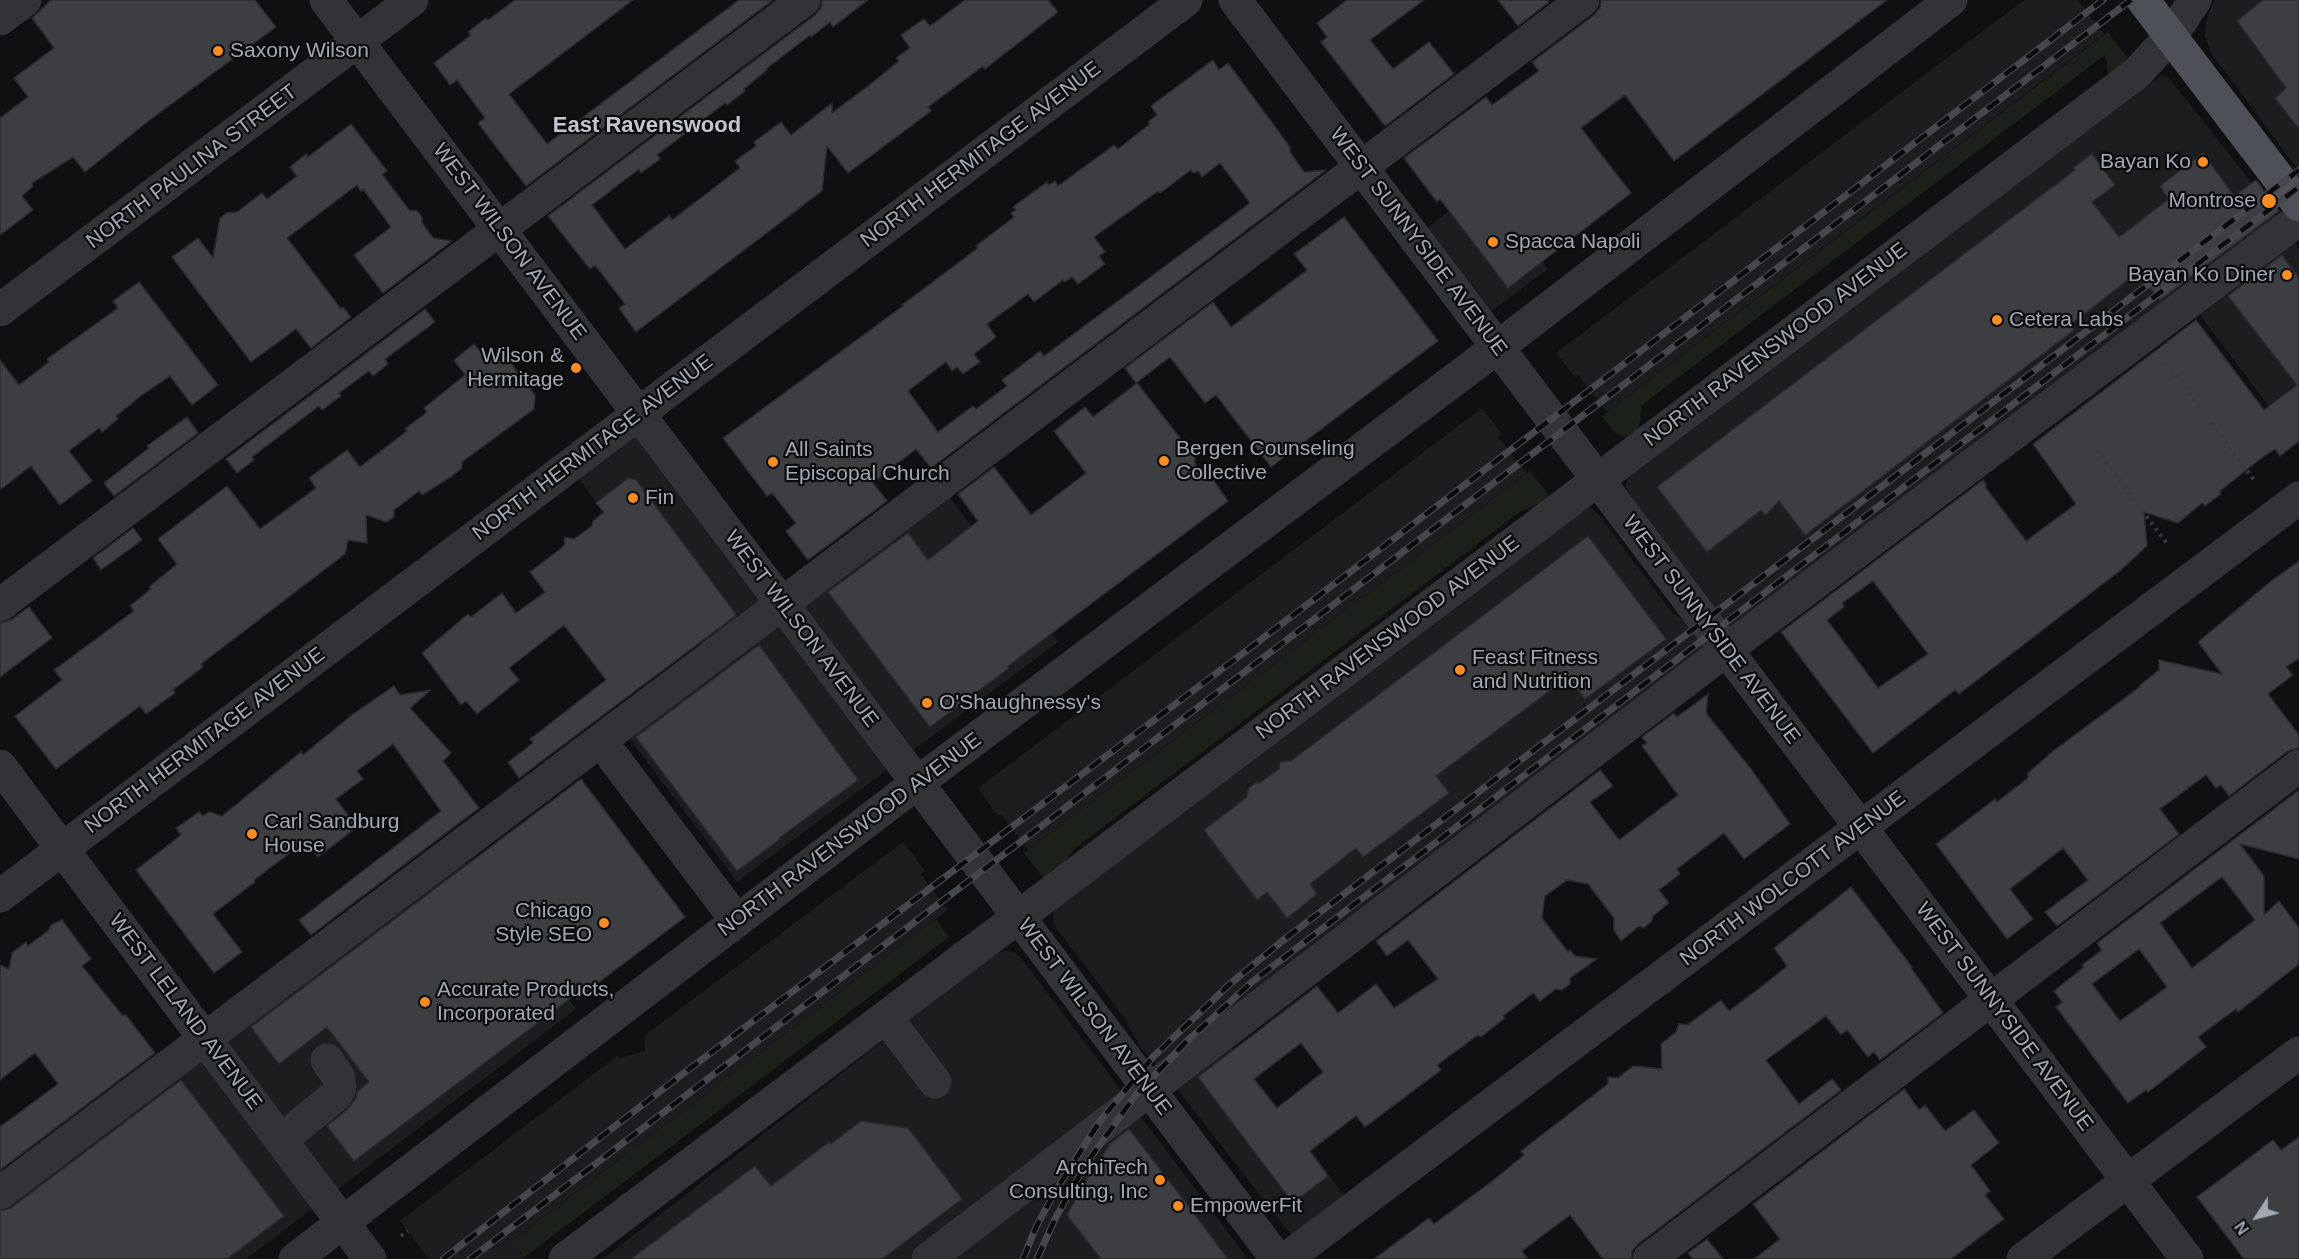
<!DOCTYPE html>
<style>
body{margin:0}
#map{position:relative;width:2299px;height:1259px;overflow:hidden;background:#101012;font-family:Arial,sans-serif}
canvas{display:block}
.north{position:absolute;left:2227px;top:1187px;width:60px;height:60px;-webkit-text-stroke:4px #0b0b0d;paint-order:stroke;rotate:234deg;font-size:16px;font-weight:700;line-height:24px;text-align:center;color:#a1a9b3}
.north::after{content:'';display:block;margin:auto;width:21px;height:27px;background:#a1a9b3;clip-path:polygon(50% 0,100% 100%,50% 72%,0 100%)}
</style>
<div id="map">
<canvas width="2299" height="1259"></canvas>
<div class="north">N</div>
</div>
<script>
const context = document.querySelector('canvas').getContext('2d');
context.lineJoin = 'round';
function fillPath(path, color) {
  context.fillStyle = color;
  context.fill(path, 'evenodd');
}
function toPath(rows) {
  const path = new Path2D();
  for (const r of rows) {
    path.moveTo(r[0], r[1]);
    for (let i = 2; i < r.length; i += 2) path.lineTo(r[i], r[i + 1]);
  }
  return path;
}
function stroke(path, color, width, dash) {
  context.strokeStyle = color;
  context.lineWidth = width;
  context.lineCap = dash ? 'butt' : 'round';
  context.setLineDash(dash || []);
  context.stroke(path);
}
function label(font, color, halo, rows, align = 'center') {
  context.font = font + ' Arial,sans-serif';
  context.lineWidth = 4.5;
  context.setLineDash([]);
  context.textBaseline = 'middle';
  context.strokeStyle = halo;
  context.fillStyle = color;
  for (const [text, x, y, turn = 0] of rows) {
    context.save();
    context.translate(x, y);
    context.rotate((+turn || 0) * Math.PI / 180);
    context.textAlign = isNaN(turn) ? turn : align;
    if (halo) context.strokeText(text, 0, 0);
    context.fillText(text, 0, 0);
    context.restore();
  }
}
fillPath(toPath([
 [2024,0,2078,0,2104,34,1607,412,1578,375,1575,377,1556,353],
 [2214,0,2299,0,2299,171,2212,54,2205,37,2206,22],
 [2162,75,2168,77,2253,184,2299,249,2299,446,2190,302,1738,641,1631,498,1626,487,1627,480,1635,469],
 [1484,185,1548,269,1481,319,1418,235],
 [1482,408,1502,434,1498,437,1527,473,1028,850,1001,814,998,816,978,788],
 [642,423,779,605,940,484,1058,642,737,882,618,723,710,654,575,474],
 [1583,508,1592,508,1601,518,1673,614,1686,620,1716,658,1224,1038,1349,1201,1296,1241,1167,1076,1142,1049,1124,1017,1058,930,1052,920,1054,912,1058,906],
 [903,842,925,871,921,874,925,880,948,910,513,1240,521,1253,514,1259,429,1259,400,1221,617,1056,619,1058,645,1051,644,1036],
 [458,853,576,1009,246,1259,0,1259,0,1200],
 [1005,951,1014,952,1022,959,1248,1259,603,1259,996,953]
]), '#1c1d1f');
fillPath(toPath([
 [2108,32,2130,61,2109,77,2105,55,1642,405,1638,434,1631,440,1614,432,1602,416],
 [1530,471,1552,499,1521,511,1074,849,1049,885,1024,853],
 [936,919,949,937,522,1259,514,1259,521,1253,512,1241]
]), '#1b211a');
const building = toPath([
 [51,0,255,0,276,27,151,119,85,172,73,157,32,183,33,186,22,196,33,210,0,235,0,118,28,97,14,78,54,48,32,18,51,0],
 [515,0,633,0,509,94,547,144,739,0,773,0,526,186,478,123,485,118,457,80,450,85,434,63,471,35,468,32,486,18,488,20,515,0],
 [822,0,868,0,833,27,830,22,811,37,810,35,766,69,767,70,744,89,745,91,727,105,725,103,657,155,660,159,641,173,639,169,592,205,625,249,669,216,672,220,740,168,735,161,756,146,754,142,781,122,791,135,832,103,832,113,872,83,899,61,896,58,910,48,901,35,924,19,930,26,965,0,1048,0,1058,12,985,69,983,66,928,107,931,111,848,173,827,146,822,191,636,332,619,308,625,304,595,265,590,269,548,216,815,15,821,8,822,0],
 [1347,0,1424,0,1370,40,1393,69,1429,42,1454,74,1385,126,1321,42,1327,37,1317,23,1347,0],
 [1498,0,1547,0,1549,2,1518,26,1498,0],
 [1601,0,1887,0,1674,161,1625,95,1581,128,1631,193,1508,288,1440,199,1437,202,1404,158,1486,97,1492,105,1539,71,1532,62,1594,15,1600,8,1601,0],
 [2263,0,2299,0,2299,129,2275,98,2286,88,2237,21,2263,0],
 [1213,60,1219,70,1228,63,1290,147,1290,152,1304,172,1326,170,931,468,916,449,873,483,887,501,808,560,786,531,796,523,772,493,767,496,723,438,903,306,902,305,978,248,976,246,1014,217,1011,213,1016,210,1013,207,1047,182,1049,185,1055,181,1058,186,1114,145,1118,149,1150,124,1148,122,1157,115,1151,106,1213,60],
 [1220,163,1250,203,1044,356,1040,351,1002,380,1007,386,976,409,973,406,938,432,908,391,946,362,952,371,957,367,963,374,980,362,974,354,996,337,987,324,1028,294,1034,302,1063,280,1064,282,1072,277,1078,284,1105,264,1099,256,1105,252,1094,237,1158,191,1160,193,1191,170,1194,173,1198,171,1202,177,1220,163],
 [351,124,387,171,382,174,409,210,417,211,422,217,422,223,433,238,452,241,383,293,354,255,391,227,363,189,361,191,357,185,287,238,341,309,343,307,351,317,311,348,296,329,251,362,172,257,198,238,213,258,220,218,227,213,237,212,262,193,267,199,297,176,290,167,306,154,308,157,351,124],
 [2203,153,2234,196,2256,180,2279,211,2160,300,2138,272,2070,325,2074,330,1805,535,1779,501,1766,515,1761,510,1707,552,1657,487,2075,170,2073,168,2092,154,2115,185,2092,202,2119,237,2169,199,2160,186,2203,153],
 [1344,217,1438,341,1271,467,1216,395,1205,403,1170,357,1136,383,1125,368,1213,302,1231,327,1307,270,1294,254,1344,217],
 [2282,255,2299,278,2299,441,2280,456,2275,449,2260,459,2219,492,2221,494,2205,506,2202,503,2178,523,2144,512,2147,546,2121,570,1959,694,1955,690,1873,753,1781,632,1983,480,1986,484,1986,488,2026,541,2076,504,2033,444,2196,320,2264,410,2297,385,2228,296,2282,255],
 [1873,581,1928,654,1878,688,1827,620,1844,607,1842,603,1873,581],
 [139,282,218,385,192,405,170,376,142,395,116,416,118,419,102,432,99,428,69,451,92,481,60,505,31,466,0,490,0,360,19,385,49,362,47,359,118,308,113,301,139,282],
 [425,309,435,322,385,359,388,364,373,376,369,371,339,393,341,396,322,410,319,406,252,457,254,460,237,473,226,459,425,309],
 [474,344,480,351,504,354,535,395,534,409,462,462,462,468,452,476,422,495,419,491,394,510,394,517,386,522,366,515,367,543,348,540,345,554,201,664,203,667,173,690,175,693,146,714,140,706,56,769,15,716,62,680,54,670,134,611,130,606,151,589,149,587,177,564,158,539,227,486,260,529,316,488,309,478,347,450,360,467,407,431,405,429,427,412,424,408,465,375,454,360,474,344],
 [1137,383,1195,457,1195,464,1208,480,1214,481,1228,501,1008,666,1009,668,930,727,828,592,908,533,928,560,978,521,958,494,994,467,1031,515,1086,473,1054,431,1085,407,1093,417,1137,383],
 [187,417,198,433,114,496,104,483,149,448,147,446,187,417],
 [628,478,636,480,735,613,735,616,519,778,508,762,533,743,530,739,606,680,564,625,509,668,519,680,477,714,466,701,461,705,422,653,468,614,471,617,502,593,516,613,545,592,530,572,564,546,565,537,574,539,592,526,593,521,604,512,596,503,628,478],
 [133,528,142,540,101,570,93,558,133,528],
 [1588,536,1666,639,1585,699,1568,677,1436,776,1449,793,1363,857,1356,848,1310,884,1317,894,1287,918,1267,892,1257,900,1204,830,1246,798,1249,788,1255,783,1260,783,1279,769,1280,762,1291,761,1588,536],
 [2299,561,2299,658,2286,667,2293,675,2268,694,2299,735,2299,748,2288,751,2229,796,2221,785,2216,788,2206,775,2160,809,2179,834,2057,926,2045,912,2088,880,2063,848,2010,889,2033,919,2007,939,1936,844,1995,799,1997,802,2028,778,2028,773,2052,752,2141,686,2140,685,2159,670,2159,660,2222,674,2198,642,2270,582,2299,561],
 [29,607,52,638,0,677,0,623,11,620,29,607],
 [759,645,858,780,779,838,780,839,737,871,636,737,759,645],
 [394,686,400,695,431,690,410,708,451,753,443,761,479,808,311,935,299,920,441,811,393,744,357,771,363,779,336,799,357,827,318,857,306,841,254,880,255,882,213,914,242,952,214,973,136,870,181,835,176,828,199,812,203,816,209,812,222,816,301,752,303,755,353,714,394,686],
 [1708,694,1706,713,1751,769,1790,824,1744,859,1724,833,1677,869,1680,874,1659,890,1669,903,1653,916,1652,921,1644,928,1639,926,1621,941,1614,930,1614,918,1588,884,1567,880,1545,896,1542,918,1568,952,1570,950,1575,956,1597,959,1570,978,1570,984,1562,990,1556,989,1540,1001,1533,993,1503,1016,1505,1018,1481,1037,1478,1035,1437,1065,1441,1070,1365,1127,1356,1116,1310,1151,1328,1176,1293,1203,1198,1077,1317,986,1338,1013,1376,984,1394,1008,1438,979,1408,940,1387,956,1376,941,1600,770,1613,786,1590,802,1619,840,1678,795,1642,746,1647,743,1642,737,1674,713,1677,717,1708,694],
 [1301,1043,1323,1072,1277,1108,1254,1079,1301,1043],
 [581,779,685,917,577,999,575,995,354,1161,327,1126,347,1110,356,1098,358,1091,369,1082,327,1027,279,1064,251,1027,581,779],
 [2299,790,2299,859,2240,844,2264,876,2264,915,2279,901,2299,928,2299,964,2238,1012,2236,1009,2198,1037,2206,1047,2148,1092,2146,1090,2128,1103,2056,1007,2062,1002,2054,991,2084,967,2082,965,2102,950,2097,943,2299,790],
 [2222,877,2255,920,2192,968,2160,923,2222,877],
 [2139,949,2167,987,2120,1021,2092,984,2139,949],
 [1851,887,1912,967,1911,968,1943,1013,1880,1060,1874,1052,1868,1057,1847,1030,1841,1035,1826,1016,1766,1060,1799,1104,1832,1079,1841,1090,1638,1244,1632,1251,1631,1259,1603,1259,1570,1215,1522,1251,1528,1259,1374,1259,1429,1218,1434,1224,1491,1182,1524,1155,1521,1151,1608,1084,1608,1077,1618,1078,1633,1066,1662,1069,1661,1044,1676,1032,1679,1024,1687,1025,1721,1000,1729,1011,1765,984,1787,966,1774,948,1851,887],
 [62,920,91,959,82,966,123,1016,125,1014,155,1053,0,1170,0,1127,58,1084,35,1053,0,1080,0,965,9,969,12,953,26,942,28,946,49,930,51,925,62,920],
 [181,1080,284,1216,227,1259,0,1259,0,1211,11,1208,181,1080],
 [1904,1089,1919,1110,1925,1105,1945,1131,1974,1110,1999,1143,1971,1165,1990,1191,1985,1195,2004,1219,1951,1259,1754,1259,1780,1239,1753,1204,1904,1089],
 [861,1121,908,1128,962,1199,882,1259,631,1259,755,1166,771,1186,829,1142,831,1144,861,1121],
 [1129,1129,1186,1203,1228,1259,1101,1259,1067,1215,1085,1182,1111,1143,1129,1129],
 [2299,1137,2299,1259,2244,1259,2197,1197,2273,1140,2281,1150,2299,1137],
 [1707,1239,1723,1259,1693,1259,1688,1253,1707,1239]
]);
fillPath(building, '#3c3e42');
stroke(building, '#2a2b2e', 1.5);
stroke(toPath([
 [2166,363,2254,480],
 [2097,450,2168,545],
 [401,1236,408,1231]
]), '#373a3e', 4, [3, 4.5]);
stroke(toPath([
 [326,0,1277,1259],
 [1235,0,2187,1259],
 [0,19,25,0],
 [0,310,412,0],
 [0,605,804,0],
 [613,757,737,921],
 [0,766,370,1259],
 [0,896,1186,0],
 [886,1017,935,1082],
 [281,1140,335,1096,340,1088,339,1078,327,1060],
 [0,1193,1583,0],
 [295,1259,917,783,1498,347,1951,0],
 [565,1259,2137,73,2171,36,2195,0],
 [928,1259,1738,641,2299,219],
 [1286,1259,2299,498],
 [1649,1259,2299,766],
 [2023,1259,2299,1053]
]), '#313337', 33);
stroke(toPath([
 [2143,0,2299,205]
]), '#4d5056', 33);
const rail = toPath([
 [443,1259,676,1079,1242,654,2103,0],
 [470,1259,2131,0],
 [1023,1259,1036,1227,1056,1190,1100,1121,1153,1057,1231,983,1286,938,2299,170],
 [1037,1259,1055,1219,1086,1164,1134,1097,1187,1041,1252,982,2299,187]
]);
stroke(rail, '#44474c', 7);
stroke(rail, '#0b0b0d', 4.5, [14]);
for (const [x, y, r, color] of [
 [218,51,6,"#f78d23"],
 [2203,162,6,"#f78d23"],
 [2269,201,8,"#f78d23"],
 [1493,242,6,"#f78d23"],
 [2287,275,6,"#f78d23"],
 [1997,320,6,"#f78d23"],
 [576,368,6,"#f78d23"],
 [1164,461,6,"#f78d23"],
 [773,462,6,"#f78d23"],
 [633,498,6,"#f78d23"],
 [1460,670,6,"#f78d23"],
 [927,703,6,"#f78d23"],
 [252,834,6,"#f78d23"],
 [604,923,6,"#f78d23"],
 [425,1002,6,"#f78d23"],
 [1160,1180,6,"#f78d23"],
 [1178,1206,6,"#f78d23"]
]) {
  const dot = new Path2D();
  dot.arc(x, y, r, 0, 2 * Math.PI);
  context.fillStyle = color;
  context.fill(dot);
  stroke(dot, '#0b0b0d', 2);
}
label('21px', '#a1a9b3', '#0b0b0d', [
 ["Saxony Wilson",230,51],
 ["Bayan Ko",2191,162,"right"],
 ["Montrose",2256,201,"right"],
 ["Spacca Napoli",1505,242],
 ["Bayan Ko Diner",2275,275,"right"],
 ["Cetera Labs",2009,320],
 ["Wilson &",564,356,"right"],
 ["Hermitage",564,380,"right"],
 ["Bergen Counseling",1176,449],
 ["Collective",1176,473],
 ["All Saints",785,450],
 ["Episcopal Church",785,474],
 ["Fin",645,498],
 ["Feast Fitness",1472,658],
 ["and Nutrition",1472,682],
 ["O'Shaughnessy's",939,703],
 ["Carl Sandburg",264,822],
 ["House",264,846],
 ["Chicago",592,911,"right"],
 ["Style SEO",592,935,"right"],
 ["Accurate Products,",437,990],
 ["Incorporated",437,1014],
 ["ArchiTech",1148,1168,"right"],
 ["Consulting, Inc",1148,1192,"right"],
 ["EmpowerFit",1190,1206]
], 'left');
label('21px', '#a1a9b3', '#0b0b0d', [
 ["NORTH HERMITAGE AVENUE",981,155,-37],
 ["NORTH PAULINA STREET",192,167,-37],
 ["WEST WILSON AVENUE",509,242,53],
 ["WEST SUNNYSIDE AVENUE",1418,242,53],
 ["NORTH RAVENSWOOD AVENUE",1776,345,-37],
 ["NORTH HERMITAGE AVENUE",593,448,-37],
 ["WEST WILSON AVENUE",801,629,53],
 ["WEST SUNNYSIDE AVENUE",1711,630,53],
 ["NORTH RAVENSWOOD AVENUE",1388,638,-37],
 ["NORTH HERMITAGE AVENUE",205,741,-37],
 ["NORTH RAVENSWOOD AVENUE",850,835,-37],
 ["NORTH WOLCOTT AVENUE",1793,879,-37],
 ["WEST LELAND AVENUE",185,1012,53],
 ["WEST WILSON AVENUE",1094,1017,53],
 ["WEST SUNNYSIDE AVENUE",2004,1017,53]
]);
label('bold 22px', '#c2c7cf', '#0b0b0d', [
 ["East Ravenswood",647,126]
]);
</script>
